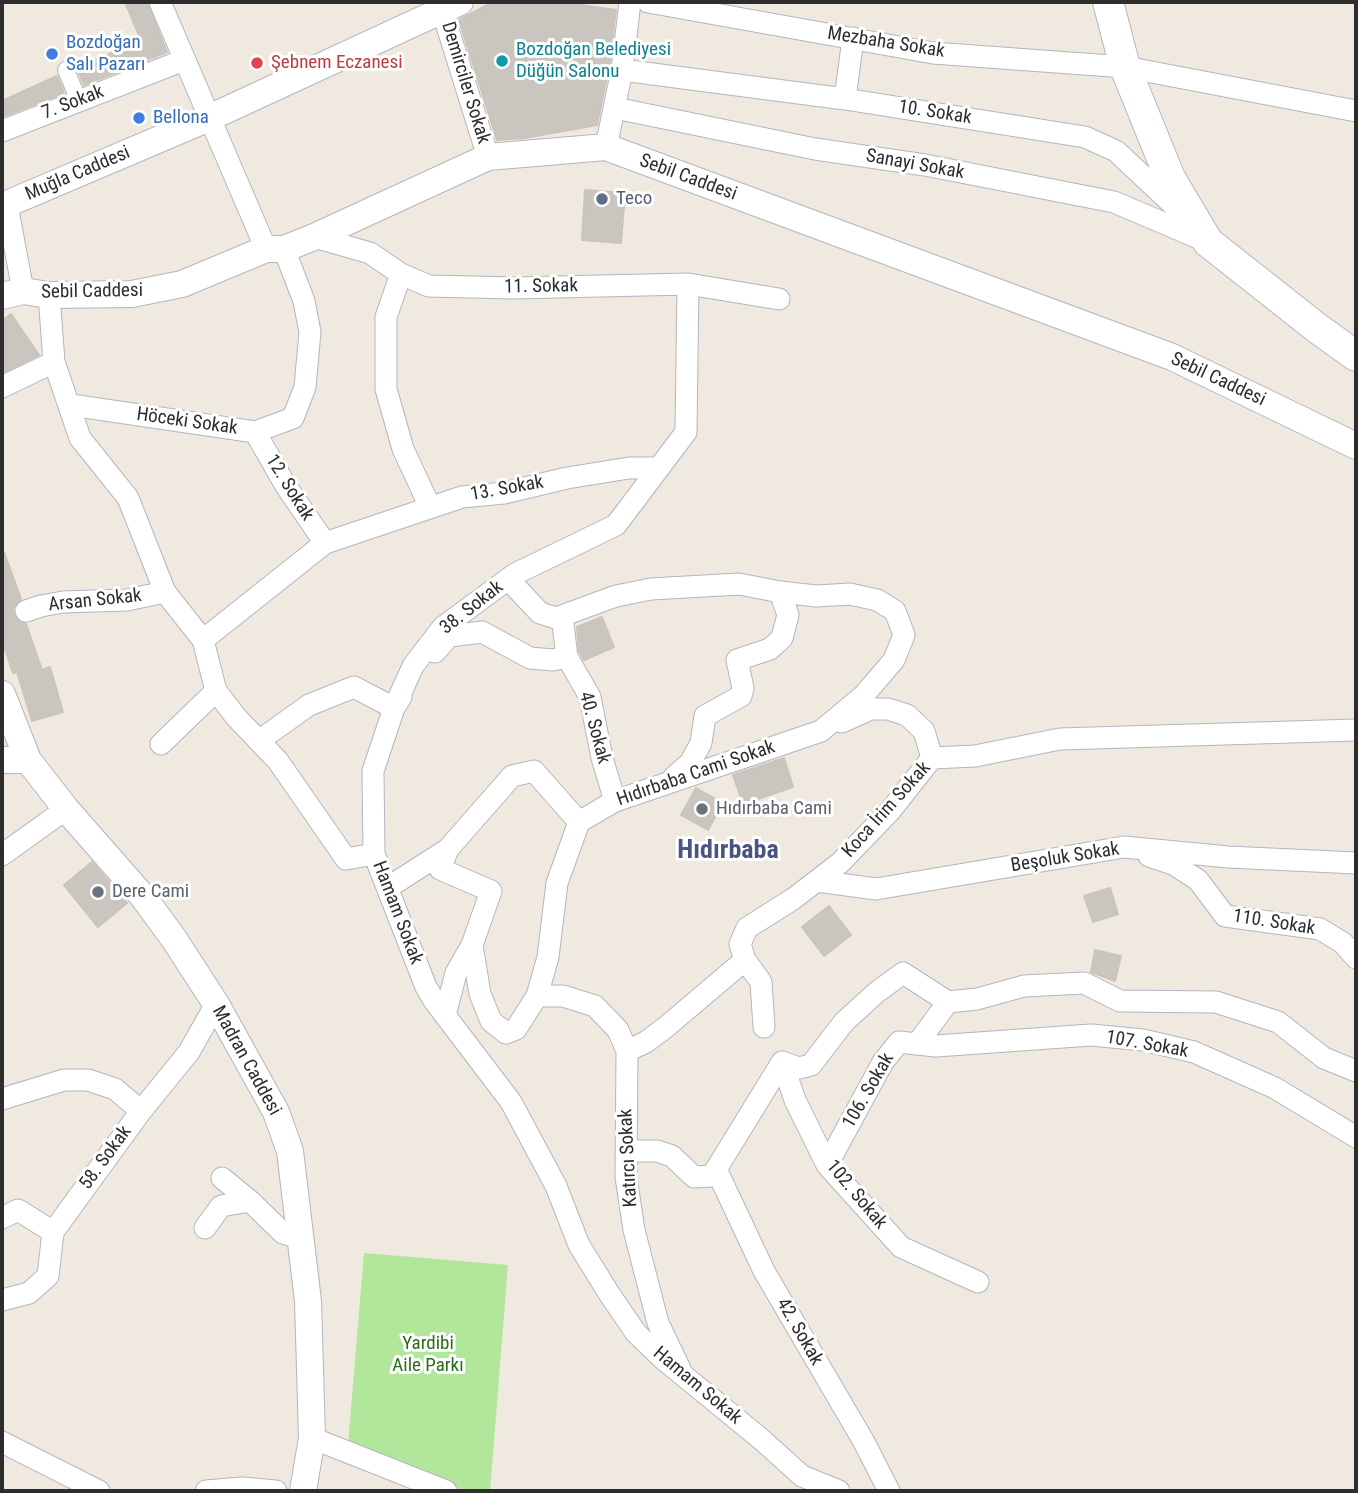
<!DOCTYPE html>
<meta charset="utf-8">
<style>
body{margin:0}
#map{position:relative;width:1358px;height:1493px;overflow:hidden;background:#efe9e0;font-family:"Roboto Condensed",sans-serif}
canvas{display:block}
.frame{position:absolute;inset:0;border:4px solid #2d2d2d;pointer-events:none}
</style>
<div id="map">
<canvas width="1358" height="1493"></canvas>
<div class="frame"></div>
</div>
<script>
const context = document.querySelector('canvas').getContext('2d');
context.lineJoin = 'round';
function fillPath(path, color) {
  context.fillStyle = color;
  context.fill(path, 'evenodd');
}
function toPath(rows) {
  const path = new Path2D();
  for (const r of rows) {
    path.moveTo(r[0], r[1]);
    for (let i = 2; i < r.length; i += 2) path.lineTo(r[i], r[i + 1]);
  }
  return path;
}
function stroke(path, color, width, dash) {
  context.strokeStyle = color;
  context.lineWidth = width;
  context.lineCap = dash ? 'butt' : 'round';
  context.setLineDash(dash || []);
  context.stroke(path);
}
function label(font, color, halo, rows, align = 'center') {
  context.font = font + ' "Roboto Condensed",sans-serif';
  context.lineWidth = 6;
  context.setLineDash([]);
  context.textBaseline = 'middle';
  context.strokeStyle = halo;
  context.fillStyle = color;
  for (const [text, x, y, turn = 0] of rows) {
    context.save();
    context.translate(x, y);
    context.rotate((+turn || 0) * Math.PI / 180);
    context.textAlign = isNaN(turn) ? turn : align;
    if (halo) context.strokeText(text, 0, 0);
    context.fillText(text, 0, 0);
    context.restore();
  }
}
fillPath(toPath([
 [364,1253,508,1265,490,1491,465,1491,348,1444]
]), '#b2e69b');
const building = toPath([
 [125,2,147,2,167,52,84,85,77,68,141,40,125,2],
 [493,2,559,2,616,10,609,68,597,125,525,138,497,140,459,20,493,2],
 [57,76,64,93,2,117,2,101,57,76],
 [585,190,625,193,621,243,582,240,585,190],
 [11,314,39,355,2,373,2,321,11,314],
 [4,552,21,599,13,608,14,616,18,621,26,624,42,670,50,667,63,712,32,721,17,672,13,673,2,640,2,553,4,552],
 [602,617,614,647,584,660,579,651,577,627,602,617],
 [784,758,793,787,743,804,733,775,784,758],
 [696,788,723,803,708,830,681,815,696,788],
 [92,862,127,903,98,927,64,885,92,862],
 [1110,888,1118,914,1093,922,1084,896,1110,888],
 [829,906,851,935,824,956,802,927,829,906],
 [1095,950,1121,956,1115,981,1091,972,1095,950]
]);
fillPath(building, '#cac6bf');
stroke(building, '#cac5b9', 2);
const pedestrian = toPath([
 [66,70,79,101]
]);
const minor = toPath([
 [160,2,266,249],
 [648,2,933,53,1125,67,1356,111],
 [442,10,488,157],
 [622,70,845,99,1085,137,1116,151,1181,212],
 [845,99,853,38],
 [615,108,815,149,925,165,1114,202,1208,242],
 [2,131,184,60],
 [606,147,622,70,630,2],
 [7,205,23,291],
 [314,237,370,253,401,274,429,286,514,288,688,284,779,299],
 [401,274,386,317,386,389,403,449,430,507],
 [49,295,54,362,80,438,128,498,165,592,203,640,216,691,236,717,278,761,346,859,374,854,426,987,435,1002,511,1102,556,1186,579,1245,610,1295,636,1333,662,1358,761,1439,802,1476,839,1491],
 [2,387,54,362],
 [71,405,255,432,293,418,305,387,310,332,304,301,284,249],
 [255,432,286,486,325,543],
 [26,611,41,606,63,602,127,600,165,592],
 [562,616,567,657,590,697,602,758,615,801],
 [203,640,325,543,462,497,504,493,567,478,629,468,656,468],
 [435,652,449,636,482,632,530,658,553,660,567,657],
 [842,722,871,709,888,709,907,715,924,731,932,758],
 [260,740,309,705,354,687,394,708,401,697],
 [161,744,216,691],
 [674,777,690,763,701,743,705,716,741,696,743,688,737,660,770,649,782,638,788,615,780,592],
 [374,854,373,771,394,708,413,666,443,627,515,574,616,525,686,432,688,284],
 [2,855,66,809],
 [1149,856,1173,864,1198,880,1225,916,1320,929,1343,943,1356,958],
 [817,881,876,889,1124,847,1228,857,1356,863],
 [389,887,448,849,512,776,534,771,579,822],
 [472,945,480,994,491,1021,506,1033,516,1029,537,996,548,957,557,883,579,822,615,801,821,731,864,695,894,660,904,635,895,611,877,600,850,594,816,596,780,592,739,584,651,589,616,596,556,618,540,613,508,579],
 [745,960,761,982,764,1027],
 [537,996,563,996,595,1006,618,1030,627,1051,626,1177,634,1230,658,1323,680,1369],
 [445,1015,456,973,472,945,491,891,440,869,448,849],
 [917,1044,936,1046,1091,1035,1143,1040,1194,1052,1275,1088,1356,1137],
 [627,1051,646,1042,666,1027,745,960,740,944,747,928,793,899,840,863,890,811,932,758,975,756,1060,739,1356,730],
 [782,1062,795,1100,827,1165,901,1247,978,1282],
 [2,1099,64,1080,88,1080,115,1089,141,1111],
 [627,1151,657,1151,672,1156,694,1177,712,1176,782,1062,799,1068,811,1065,844,1022,877,992,903,973,948,1002,977,999,1024,986,1084,983,1120,1001,1216,1002,1278,1022,1324,1058,1356,1071],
 [827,1165,883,1062,899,1042,917,1044,948,1002],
 [716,1169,764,1271,864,1442,889,1491],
 [222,1178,250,1201,283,1233,302,1239],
 [2,1218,18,1210,53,1232],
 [205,1228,221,1206,250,1201],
 [2,1300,29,1293,48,1276,53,1232,141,1111,189,1052,216,1004],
 [312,1438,446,1491],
 [2,1442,99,1491],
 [206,1491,242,1488,276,1491]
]);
const tertiary = toPath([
 [2,206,209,118,460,2],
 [2,296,23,291,49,295,132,294,182,284,266,249,284,249,314,237,488,157,606,147,1172,357,1356,446],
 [2,694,28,760,66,809,144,898,174,939,216,1004,276,1112,290,1151,308,1301,312,1438,303,1491],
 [2,760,28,760]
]);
const secondary = toPath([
 [1108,2,1125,67,1170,178,1208,242,1317,328,1356,356]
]);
stroke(pedestrian, '#b3b5c1', 18);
stroke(minor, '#b3b5c1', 23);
stroke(tertiary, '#b3b5c1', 28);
stroke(secondary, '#b3b5c1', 32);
stroke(pedestrian, '#fff', 16);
stroke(minor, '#fff', 21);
stroke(tertiary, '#fff', 26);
stroke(secondary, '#fff', 30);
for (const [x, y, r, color] of [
 [52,54,7,"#3f7fe0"],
 [502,61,7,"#0f9aa8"],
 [257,63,7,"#e0444e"],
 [139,118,7,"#3f7fe0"],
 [602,199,7,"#5c6f8a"],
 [702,809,7,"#6b7280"],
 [98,892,7,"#6b7280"]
]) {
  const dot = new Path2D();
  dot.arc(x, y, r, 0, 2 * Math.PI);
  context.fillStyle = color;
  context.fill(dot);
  stroke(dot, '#fff', 2.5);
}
label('19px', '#366cbe', '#fff', [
 ["Bozdoğan",66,43],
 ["Salı Pazarı",66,65],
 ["Bellona",153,118]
], 'left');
label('19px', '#2d2d2d', '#fff', [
 ["Mezbaha Sokak",886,43,9],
 ["Demirciler Sokak",465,83,73],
 ["7. Sokak",73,103,-21],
 ["10. Sokak",935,113,9],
 ["Sanayi Sokak",915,165,10],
 ["Muğla Caddesi",78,174,-23],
 ["Sebil Caddesi",688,178,20],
 ["11. Sokak",541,287,-1],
 ["Sebil Caddesi",92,292,-1],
 ["Sebil Caddesi",1218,380,25],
 ["Höceki Sokak",187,422,8],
 ["12. Sokak",289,488,58],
 ["13. Sokak",507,489,-10],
 ["Arsan Sokak",95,601,-6],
 ["38. Sokak",472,608,-38],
 ["40. Sokak",594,728,75],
 ["Hıdırbaba Cami Sokak",696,774,-19],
 ["Koca İrim Sokak",887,810,-48],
 ["Beşoluk Sokak",1065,858,-9],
 ["Hamam Sokak",397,913,69],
 ["110. Sokak",1274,923,9],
 ["107. Sokak",1147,1045,10],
 ["Madran Caddesi",246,1061,61],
 ["106. Sokak",869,1091,-60],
 ["58. Sokak",106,1158,-54],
 ["Katırcı Sokak",629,1158,-93],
 ["102. Sokak",856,1195,50],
 ["42. Sokak",799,1332,60],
 ["Hamam Sokak",697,1386,40]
]);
label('19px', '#0d838f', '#fff', [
 ["Bozdoğan Belediyesi",516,50],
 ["Düğün Salonu",516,72]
], 'left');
label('19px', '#be3a42', '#fff', [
 ["Şebnem Eczanesi",271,63]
], 'left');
label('19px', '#4e5e75', '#fff', [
 ["Teco",616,199]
], 'left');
label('19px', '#5b616d', '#fff', [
 ["Hıdırbaba Cami",716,809],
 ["Dere Cami",112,892]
], 'left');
label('19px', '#286e19', '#fff', [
 ["Yardibi",428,1344],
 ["Aile Parkı",428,1366]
]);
label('bold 26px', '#4b5380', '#fff', [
 ["Hıdırbaba",728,851]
]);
</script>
